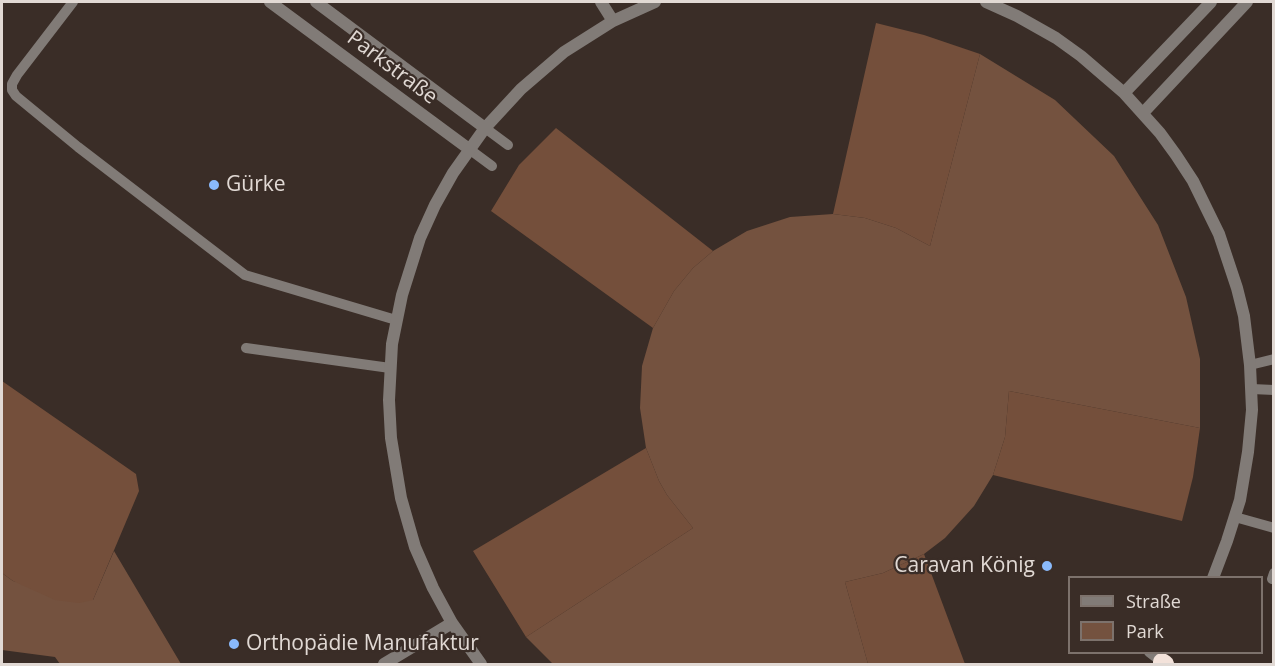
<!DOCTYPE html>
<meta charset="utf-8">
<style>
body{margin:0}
#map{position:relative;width:1275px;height:666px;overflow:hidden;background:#3a2d27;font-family:"Open Sans",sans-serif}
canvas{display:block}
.frame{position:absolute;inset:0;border:3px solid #e1d9d4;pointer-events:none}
.legend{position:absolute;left:1068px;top:576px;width:195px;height:78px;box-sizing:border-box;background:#3a2d27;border:2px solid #7d726c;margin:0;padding:8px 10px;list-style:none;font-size:18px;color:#e1d9d4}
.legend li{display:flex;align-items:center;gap:12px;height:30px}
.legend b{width:30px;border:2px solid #7d726c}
</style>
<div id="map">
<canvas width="1275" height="666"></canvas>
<div class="frame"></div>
<ul class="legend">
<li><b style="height:8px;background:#817b77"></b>Straße</li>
<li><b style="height:16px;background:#74523f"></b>Park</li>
</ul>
</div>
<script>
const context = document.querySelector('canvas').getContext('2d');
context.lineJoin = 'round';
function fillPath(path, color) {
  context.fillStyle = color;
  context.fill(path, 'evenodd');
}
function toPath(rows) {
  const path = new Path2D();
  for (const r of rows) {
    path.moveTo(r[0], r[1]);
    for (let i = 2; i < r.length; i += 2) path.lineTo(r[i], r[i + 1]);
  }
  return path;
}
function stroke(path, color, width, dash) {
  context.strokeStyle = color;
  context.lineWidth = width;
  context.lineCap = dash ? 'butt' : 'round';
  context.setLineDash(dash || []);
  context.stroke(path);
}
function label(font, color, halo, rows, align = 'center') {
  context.font = font + ' "Open Sans",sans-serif';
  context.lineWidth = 4.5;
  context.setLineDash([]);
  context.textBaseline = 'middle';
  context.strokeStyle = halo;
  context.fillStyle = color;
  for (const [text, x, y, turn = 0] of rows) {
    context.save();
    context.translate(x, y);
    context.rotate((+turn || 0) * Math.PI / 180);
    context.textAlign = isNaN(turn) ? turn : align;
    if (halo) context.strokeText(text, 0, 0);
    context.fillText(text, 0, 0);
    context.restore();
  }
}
fillPath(toPath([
 [980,54,1055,100,1114,156,1158,225,1186,297,1200,359,1200,428,1009,391,1005,437,993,475,974,506,945,538,924,554,883,573,845,582,868,664,553,664,526,637,693,528,667,495,659,481,646,448,640,408,642,366,653,328,674,291,693,268,713,251,747,231,790,217,833,214,865,218,896,228,930,246],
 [114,551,181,664,60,664,55,657,2,650,2,573,13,581,93,600]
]), '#74523f');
fillPath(toPath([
 [876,23,924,35,980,54,930,246,896,228,865,218,833,214],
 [556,128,713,251,693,268,674,291,653,328,491,211,519,165],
 [2,381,136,474,139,491,93,600,79,603,55,600,13,581,2,573],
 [1009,391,1200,428,1193,477,1182,521,993,475,1005,437],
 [646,448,659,481,667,495,693,528,526,637,473,551],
 [924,554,965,664,868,664,845,582,883,573]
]), '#744f3b');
stroke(toPath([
 [73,2,17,75,12,84,12,90,16,96,78,147,245,275,396,320],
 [485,128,508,145],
 [469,149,492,166],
 [246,348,390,368],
 [1250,365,1274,359],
 [1252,389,1274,390],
 [1235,517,1274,528],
 [1272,579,1274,573],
 [1149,652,1162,662]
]), '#817b77', 10);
stroke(toPath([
 [270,2,469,149],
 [316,2,485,128],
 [601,2,613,21],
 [986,2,1017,16,1056,38,1081,56,1124,93,1160,133,1176,155,1193,181,1219,234,1237,288,1244,316,1250,365,1252,410,1248,452,1240,500,1227,541,1213,578],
 [1124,93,1211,2],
 [1143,113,1247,2],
 [384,664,452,623],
 [481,664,452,623,433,588,415,547,401,498,391,438,389,400,392,344,402,295,420,238,435,205,453,173,485,128,521,89,564,52,613,21,655,2]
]), '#817b77', 12);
stroke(toPath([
 [1162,662,1165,664]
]), '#f3e2da', 18);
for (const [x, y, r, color] of [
 [214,185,6,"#8abafc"],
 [1047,566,6,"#8abafc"],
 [234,644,6,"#8abafc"]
]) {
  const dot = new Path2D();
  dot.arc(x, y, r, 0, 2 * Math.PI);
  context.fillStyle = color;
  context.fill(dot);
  stroke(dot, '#3a2d27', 2);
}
label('21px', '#e1d9d4', '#3a2d27', [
 ["Parkstraße",392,68,37]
]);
label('21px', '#e1d9d4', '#3a2d27', [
 ["Gürke",226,185],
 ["Caravan König",1035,566,"right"],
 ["Orthopädie Manufaktur",246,644]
], 'left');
</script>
